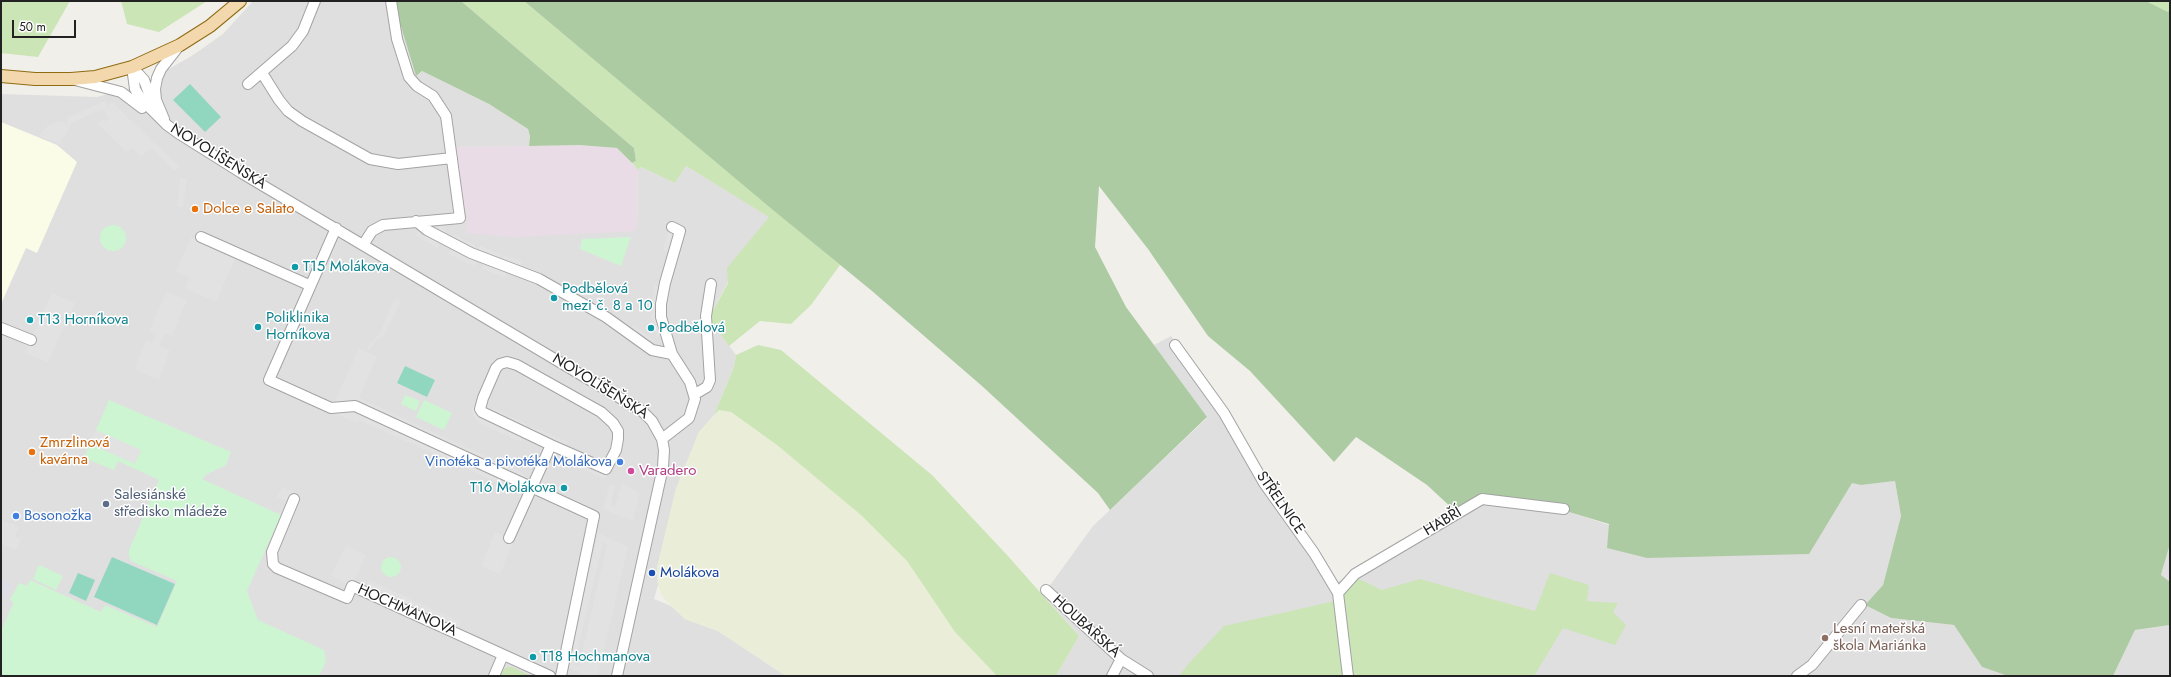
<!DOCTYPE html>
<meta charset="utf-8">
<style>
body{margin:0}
#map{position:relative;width:2171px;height:677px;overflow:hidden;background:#f1efea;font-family:Jost,sans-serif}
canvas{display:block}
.frame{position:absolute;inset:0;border:2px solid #222;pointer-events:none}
.scale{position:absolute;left:12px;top:20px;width:64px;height:18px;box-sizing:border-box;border:2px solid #222;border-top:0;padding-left:5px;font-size:12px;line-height:14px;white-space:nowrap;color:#222;-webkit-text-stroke:3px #fff;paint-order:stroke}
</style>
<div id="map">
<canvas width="2171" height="677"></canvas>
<div class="frame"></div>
<div class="scale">50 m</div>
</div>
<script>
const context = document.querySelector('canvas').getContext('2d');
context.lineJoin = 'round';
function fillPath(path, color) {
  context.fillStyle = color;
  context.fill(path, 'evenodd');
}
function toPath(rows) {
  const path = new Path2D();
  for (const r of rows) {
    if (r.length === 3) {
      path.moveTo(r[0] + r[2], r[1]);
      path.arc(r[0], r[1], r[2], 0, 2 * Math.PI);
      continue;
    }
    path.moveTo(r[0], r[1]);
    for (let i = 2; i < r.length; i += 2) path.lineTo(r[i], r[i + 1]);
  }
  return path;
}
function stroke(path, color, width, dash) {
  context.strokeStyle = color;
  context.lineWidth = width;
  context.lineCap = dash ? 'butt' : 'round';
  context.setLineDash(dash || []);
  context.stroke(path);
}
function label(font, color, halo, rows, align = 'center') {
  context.font = font + ' Jost,sans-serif';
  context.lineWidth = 3;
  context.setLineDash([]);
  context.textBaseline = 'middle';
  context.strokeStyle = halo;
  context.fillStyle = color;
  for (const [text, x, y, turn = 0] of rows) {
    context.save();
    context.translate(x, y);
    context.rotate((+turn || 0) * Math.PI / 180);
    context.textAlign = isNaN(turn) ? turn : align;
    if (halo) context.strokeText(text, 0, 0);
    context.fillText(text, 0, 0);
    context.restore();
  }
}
fillPath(toPath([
 [253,1,396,1,399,20,416,76,422,71,489,104,528,129,530,136,529,146,456,147,465,210,468,212,637,222,638,170,641,167,675,183,686,166,770,217,749,242,709,318,736,355,734,367,714,415,699,432,676,489,657,568,658,585,654,599,671,606,685,619,718,631,786,676,1,676,1,94,97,97,140,85,190,57,223,34],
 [1171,336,1216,395,1274,490,1324,558,1338,582,1480,494,1515,501,1554,503,1569,512,1609,525,1852,482,1861,485,1895,481,1901,516,1883,585,1865,605,1891,618,1954,625,1982,667,2008,676,1056,676,1079,636,1043,595,1093,526,1207,418,1154,345],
 [2170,544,2170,582,2161,576],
 [2170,625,2170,676,2113,676,2135,630]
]), '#e0dfdf');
fillPath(toPath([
 [579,145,617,148,638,170,637,222,635,231,513,237,467,233,466,214,468,212,465,210,456,147]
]), '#e9dce6');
fillPath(toPath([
 [1,122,57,145,77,162,37,253,26,248,1,304]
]), '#fbfce7');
fillPath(toPath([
 [719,410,731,412,777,445,861,514,907,561,955,632,997,676,786,676,718,631,685,619,671,606,662,596,658,585,657,568,676,489,699,432]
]), '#eaedd7');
fillPath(toPath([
 [1,1,70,1,38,57,1,53],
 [121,1,207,1,159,32,127,24],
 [461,1,524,1,840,265,811,305,791,324,760,321,729,346,709,318,728,283,727,268,769,217,686,166,675,183,641,167,638,170,632,163,636,161,634,148],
 [2146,1,2170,1,2170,8,2168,12],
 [758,345,781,350,932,475,1007,555,1079,636,1056,676,997,676,955,632,907,561,861,515,777,445,731,412,719,410,714,415,734,367,736,355],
 [1550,573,1589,585,1587,601,1618,603,1613,612,1626,625,1615,645,1563,628,1534,676,1179,676,1190,662,1224,626,1335,601,1342,597,1357,578,1382,590,1420,579,1535,611],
 [508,667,512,667,531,676,501,676,504,669]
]), '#cbe5b6');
fillPath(toPath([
 [396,1,461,1,634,148,636,161,632,163,617,148,579,145,529,146,530,136,528,129,489,104,422,71,416,76,399,20],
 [524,1,2146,1,2168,12,2170,8,2170,544,2161,575,2170,582,2170,625,2135,630,2113,676,2008,676,1982,667,1954,625,1891,618,1865,605,1883,585,1901,516,1895,481,1861,485,1852,483,1809,554,1647,558,1607,548,1609,524,1569,512,1554,503,1515,501,1480,495,1454,510,1427,485,1356,437,1334,462,1250,371,1208,336,1148,249,1099,186,1095,247,1126,307,1207,417,1110,510,1098,493,982,386,872,291,773,210]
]), '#adcba3');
fillPath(toPath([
 [113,238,13],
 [631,237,621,266,580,249,582,239],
 [405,395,420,401,416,411,401,404],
 [109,400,231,452,226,465,207,474,202,479,281,515,247,591,258,620,324,650,326,662,319,676,1,676,1,631,14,602,10,600,19,583,27,586,30,580,101,612,105,605,157,627,177,581,131,561,129,556,129,550,159,480,118,461,114,470,84,458],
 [424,400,452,413,444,430,416,417],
 [391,567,10],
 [39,565,63,576,56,590,33,579]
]), '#cdf5d2');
fillPath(toPath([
 [190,84,221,117,205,132,173,100],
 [405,366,435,380,427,397,397,383],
 [112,557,175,584,157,625,94,597],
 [78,573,95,580,86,601,69,593]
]), '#91d7bf');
fillPath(toPath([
 [105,101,108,106,112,102,180,167,175,171,151,148,141,157,132,148,126,152,97,123,103,119,105,122,109,118,102,109,72,123,60,144,39,136,47,126,60,121,68,124,66,118],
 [180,178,187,179,183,207,177,206],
 [440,226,446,229,443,235,451,239,453,234,475,245,473,250,477,252,480,246,501,254,499,259,502,260,504,255,523,262,521,268,510,264,505,277,482,269,484,263,477,260,474,266,448,254,451,248,440,242,437,248,415,235,419,230,434,239],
 [668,232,674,234,669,252,663,250],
 [191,237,236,257,216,302,185,288,189,277,176,272],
 [654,285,660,287,662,336,656,338,652,315],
 [166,292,187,300,172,336,165,333,159,346,170,350,159,380,134,369,146,341,152,343,154,339,156,334,149,331],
 [52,293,75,303,48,362,25,353],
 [395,298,401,301,384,336,376,340,370,350,366,348,379,334],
 [633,325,655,340,651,346,629,330],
 [359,348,377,357,359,398,525,474,519,487,514,485,512,489,359,420,357,423,330,412],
 [473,406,484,411,487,406,527,424,521,442,479,423,473,415,471,410],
 [531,426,568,442,566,448,528,431],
 [96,430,141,450,135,464,90,444],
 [559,453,607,474,605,479,557,459],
 [622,483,640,493,633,522,603,509,610,484,615,486,611,506,615,508],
 [282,487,299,495,294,505,277,497],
 [1,519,19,527,15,536,21,539,16,550,1,544],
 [495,532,509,538,513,543,500,574,481,566],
 [598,533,628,547,598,676,586,676,567,667],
 [603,543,607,545,579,666,574,664],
 [346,546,366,555,352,586,331,576],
 [369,580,461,622,454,637,363,596]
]), '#e2e2e2');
fillPath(toPath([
 [1,579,11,584,6,596,1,594]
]), '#dedee7');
const minor = toPath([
 [132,67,135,89,141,99,167,125,178,133,240,172,642,411,652,421,662,439,664,450,663,467,617,676],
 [132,67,144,80,154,107],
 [262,73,279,100,288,111,302,121,370,159,398,164,452,158],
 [75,80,121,92,142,108],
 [248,84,292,46,303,31,315,1],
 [164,119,156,100,155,89,157,78,161,69,179,46],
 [416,221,427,230,471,253,539,279,606,317,652,350,672,354],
 [336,228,269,380,331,408,355,406,594,516,561,676],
 [201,237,309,285],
 [363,245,372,231,383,225,460,218,446,116,433,96,417,86,409,77,397,39,391,1],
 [1,328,31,340],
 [1175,345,1224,413,1264,483,1314,553,1338,593,1348,676],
 [695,394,707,387,710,380,706,316,711,284],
 [662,439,689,418,695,399,690,382,672,354,661,317,661,304,665,283,680,231,672,227],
 [294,499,272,552,273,564,277,568,347,598,352,586,550,676],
 [509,538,551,445,606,469,616,450,618,439,618,431,613,423,601,412,517,365,507,362,500,364,496,368,483,398,480,409,482,412,551,445],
 [1046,590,1121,659,1148,676],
 [1338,593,1355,574,1482,499,1564,509],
 [494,676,503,655],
 [1112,676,1121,659],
 [1797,676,1812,665,1861,605]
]);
const major = toPath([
 [1,76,35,79,71,79,95,77,132,67,180,45,210,26,240,1]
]);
stroke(minor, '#a3a3a3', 12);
stroke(major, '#8f6b11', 14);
stroke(minor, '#fff', 10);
stroke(major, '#f3d8ad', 12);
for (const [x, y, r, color] of [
 [195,209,4,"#e8710a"],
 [295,267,4,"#0f9aa8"],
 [554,298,4,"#0f9aa8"],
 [30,320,4,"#0f9aa8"],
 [258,327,4,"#0f9aa8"],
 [651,328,4,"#0f9aa8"],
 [32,452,4,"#e8710a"],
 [620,462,4,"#3f7fe0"],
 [631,471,4,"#d1479c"],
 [564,488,4,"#0f9aa8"],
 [106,504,4,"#5c6f8a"],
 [16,516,4,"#3f7fe0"],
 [652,573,4,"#1a4fb4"],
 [1825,638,4,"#8d6e63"],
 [533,657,4,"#0f9aa8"]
]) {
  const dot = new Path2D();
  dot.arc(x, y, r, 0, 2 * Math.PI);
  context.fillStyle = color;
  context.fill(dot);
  stroke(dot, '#fff', 1.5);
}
label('15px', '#222', '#fff', [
 ["NOVOLÍŠEŇSKÁ",218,157,32],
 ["NOVOLÍŠEŇSKÁ",600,387,32],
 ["STŘELNICE",1280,503,55],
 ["HABŘÍ",1443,522,-31],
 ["HOCHMANOVA",407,611,24],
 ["HOUBAŘSKÁ",1086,627,42]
]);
label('15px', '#c56008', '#fff', [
 ["Dolce e Salato",203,209],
 ["Zmrzlinová",40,443],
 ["kavárna",40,460]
], 'left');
label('15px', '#0d838f', '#fff', [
 ["T15 Molákova",303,267],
 ["Podbělová",562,289],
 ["mezi č. 8 a 10",562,306],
 ["Poliklinika",266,318],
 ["Horníkova",266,335],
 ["T13 Horníkova",38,320],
 ["Podbělová",659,328],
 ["T16 Molákova",556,488,"right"],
 ["T18 Hochmanova",541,657]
], 'left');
label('15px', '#366cbe', '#fff', [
 ["Vinotéka a pivotéka Molákova",612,462],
 ["Bosonožka",24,516,"left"]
], 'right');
label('15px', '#b23c85', '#fff', [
 ["Varadero",639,471]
], 'left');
label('15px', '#4e5e75', '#fff', [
 ["Salesiánské",114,495],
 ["středisko mládeže",114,512]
], 'left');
label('15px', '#164399', '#fff', [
 ["Molákova",660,573]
], 'left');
label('15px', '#785e54', '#fff', [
 ["Lesní mateřská",1833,629],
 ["škola Mariánka",1833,646]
], 'left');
</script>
